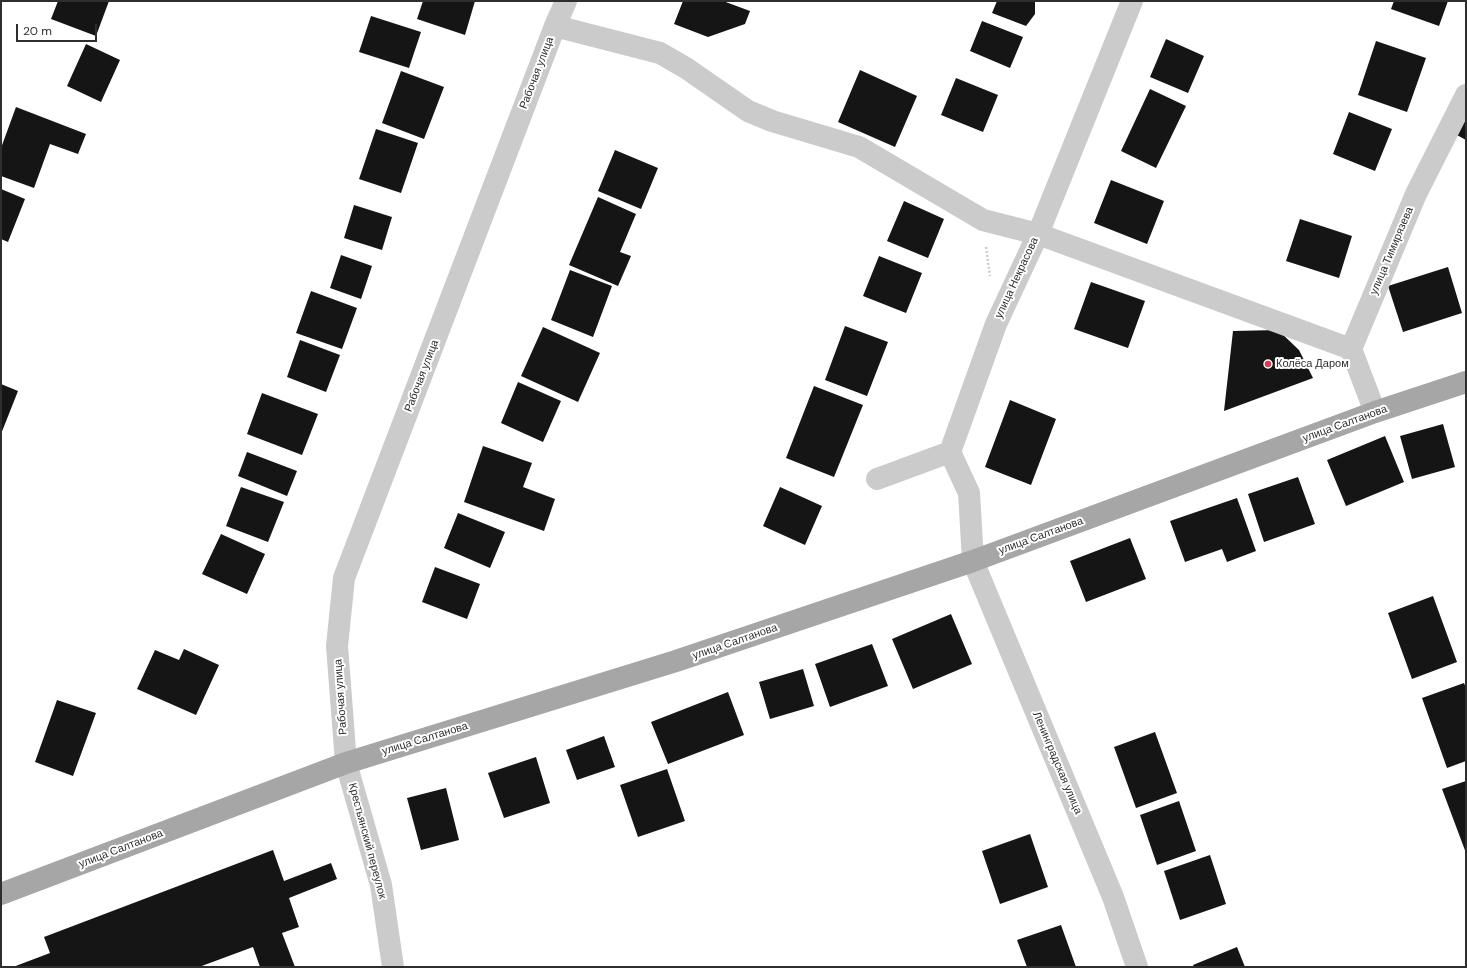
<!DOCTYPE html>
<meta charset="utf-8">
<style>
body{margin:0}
#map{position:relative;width:1467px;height:968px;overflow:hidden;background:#fff;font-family:"DM Sans",sans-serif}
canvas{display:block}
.frame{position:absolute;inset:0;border:2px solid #2e2e2e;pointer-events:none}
.scale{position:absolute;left:16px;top:24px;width:81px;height:18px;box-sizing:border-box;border:2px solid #2e2e2e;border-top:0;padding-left:5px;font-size:12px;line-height:14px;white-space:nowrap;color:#2e2e2e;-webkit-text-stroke:3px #fff;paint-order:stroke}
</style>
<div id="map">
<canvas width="1467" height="968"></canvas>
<div class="frame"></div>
<div class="scale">20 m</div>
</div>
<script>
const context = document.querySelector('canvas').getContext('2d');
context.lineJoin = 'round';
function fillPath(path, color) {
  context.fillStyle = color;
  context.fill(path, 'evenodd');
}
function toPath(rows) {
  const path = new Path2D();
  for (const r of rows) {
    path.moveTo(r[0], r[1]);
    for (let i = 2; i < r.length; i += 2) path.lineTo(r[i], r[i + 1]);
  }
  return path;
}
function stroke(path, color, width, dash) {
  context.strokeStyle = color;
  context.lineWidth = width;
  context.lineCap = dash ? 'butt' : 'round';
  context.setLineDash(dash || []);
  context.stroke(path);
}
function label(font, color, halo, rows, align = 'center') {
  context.font = font + ' "DM Sans",sans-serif';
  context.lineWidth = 4;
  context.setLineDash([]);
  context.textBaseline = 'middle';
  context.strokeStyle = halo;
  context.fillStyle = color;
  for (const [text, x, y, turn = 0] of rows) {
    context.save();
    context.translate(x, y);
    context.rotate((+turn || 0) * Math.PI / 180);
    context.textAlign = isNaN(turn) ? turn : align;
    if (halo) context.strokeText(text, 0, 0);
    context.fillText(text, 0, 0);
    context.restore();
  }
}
fillPath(toPath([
 [58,1,109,1,96,36,51,19],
 [423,1,475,1,465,35,417,19],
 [683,1,723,1,750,11,745,24,708,37,674,24],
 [997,1,1035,1,1035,14,1026,26,992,13],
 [1394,1,1448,1,1439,26,1391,9],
 [371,16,421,32,409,68,359,52],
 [982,21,1023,37,1010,68,970,51],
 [1166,39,1204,56,1188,93,1150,77],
 [1376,41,1426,58,1407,112,1358,95],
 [86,44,120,60,101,102,67,86],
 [860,70,917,96,895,147,838,122],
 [401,71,444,87,424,139,382,123],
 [956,78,998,95,983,132,941,115],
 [1150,89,1186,106,1156,168,1121,151],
 [16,107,86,134,78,154,50,144,34,188,1,176,1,148],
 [1349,112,1392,129,1375,171,1333,154],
 [1466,114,1466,140,1455,134],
 [376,129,418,143,401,193,359,179],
 [615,150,658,168,641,209,598,191],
 [1111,180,1164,201,1147,244,1094,223],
 [1,189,25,199,8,242,1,239],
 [598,197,636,214,620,252,631,256,618,286,569,265],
 [904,201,944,219,928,258,887,241],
 [354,205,392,217,382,250,344,238],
 [1300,219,1352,236,1339,278,1286,261],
 [341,255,372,266,361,299,330,288],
 [879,256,922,273,906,313,863,296],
 [1448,267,1462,313,1403,332,1388,286],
 [570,270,612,286,593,337,551,320],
 [1091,282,1145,301,1128,348,1074,329],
 [311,291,357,308,342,349,296,333],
 [845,326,888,342,867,396,825,380],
 [543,327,600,353,578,402,521,376],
 [1278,330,1299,350,1313,378,1224,411,1233,331],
 [300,340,340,355,326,392,287,377],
 [518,382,561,401,543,442,501,423],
 [1,384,18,391,1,434],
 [814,386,863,405,834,477,786,458],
 [262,393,318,414,302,455,247,434],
 [1010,400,1056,419,1031,485,985,467],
 [1443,424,1455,467,1412,479,1400,436],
 [1385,436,1404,482,1346,506,1327,460],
 [483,446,532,463,523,487,555,499,544,531,464,502],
 [247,452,297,471,287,496,238,476],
 [1298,477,1315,524,1264,542,1248,494],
 [241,487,284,502,268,542,226,526],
 [780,487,822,506,805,545,763,526],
 [1237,498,1256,551,1227,562,1222,549,1185,562,1170,521],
 [458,513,505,532,490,568,444,548],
 [221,534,265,554,247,594,202,574],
 [1130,538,1146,579,1086,602,1070,561],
 [435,567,480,584,467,619,422,602],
 [1433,596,1457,662,1412,679,1388,613],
 [951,614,972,664,913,689,892,639],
 [872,644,888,686,830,707,815,664],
 [184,649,219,665,196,715,137,689,155,650,179,660],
 [803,669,814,706,770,719,759,682],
 [1464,683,1466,688,1466,761,1447,768,1422,698],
 [728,692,744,735,668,764,651,722],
 [57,700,96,713,73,776,35,762],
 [1155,732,1177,793,1136,808,1114,747],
 [604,736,615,767,577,780,566,750],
 [536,757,550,803,504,818,488,773],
 [667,769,685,821,638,837,620,785],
 [1466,781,1466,853,1442,789],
 [446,788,459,840,421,850,407,798],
 [1179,801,1196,851,1157,865,1140,815],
 [1030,834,1048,887,1000,904,982,851],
 [273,850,284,881,331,863,337,879,289,898,299,927,282,933,295,967,260,967,253,947,199,967,13,967,50,953,44,937],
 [1210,855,1226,904,1180,920,1164,871],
 [1061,925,1076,967,1027,967,1017,940],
 [1237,947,1245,967,1194,967,1193,965]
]), '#151515');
stroke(toPath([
 [986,247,990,276]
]), '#cbcbcb', 2.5, [2, 2]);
stroke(toPath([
 [1132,1,1038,234,996,324,950,452,969,493,973,561,1113,897,1137,967],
 [555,26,660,53,686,68,748,111,772,121,859,147,983,220,1038,234,1351,349],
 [1375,412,1351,349,1416,194,1466,95],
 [877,479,950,452],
 [393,967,381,885,346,763,337,646,344,578,555,26,566,1]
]), '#cbcbcb', 22);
stroke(toPath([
 [1,894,346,763,676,661,973,561,1375,412,1466,382]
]), '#a6a6a6', 22);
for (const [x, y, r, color] of [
 [1268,364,4,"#d93b52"]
]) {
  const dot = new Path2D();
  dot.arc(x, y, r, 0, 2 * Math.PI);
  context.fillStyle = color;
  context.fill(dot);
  stroke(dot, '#fff', 1.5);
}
label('11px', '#2e2e2e', '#fff', [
 ["Рабочая улица",537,73,-69],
 ["улица Тимирязева",1392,251,-67],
 ["улица Некрасова",1017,278,-65],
 ["Рабочая улица",422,376,-69],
 ["улица Салтанова",1345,424,-20],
 ["улица Салтанова",1041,536,-20],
 ["улица Салтанова",735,642,-19],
 ["Рабочая улица",341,697,-94],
 ["улица Салтанова",425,739,-17],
 ["Ленинградская улица",1057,763,67],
 ["Крестьянский переулок",367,841,75],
 ["улица Салтанова",121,849,-21]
]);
label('11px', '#2e2e2e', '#fff', [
 ["Колёса Даром",1276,364]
], 'left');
</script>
